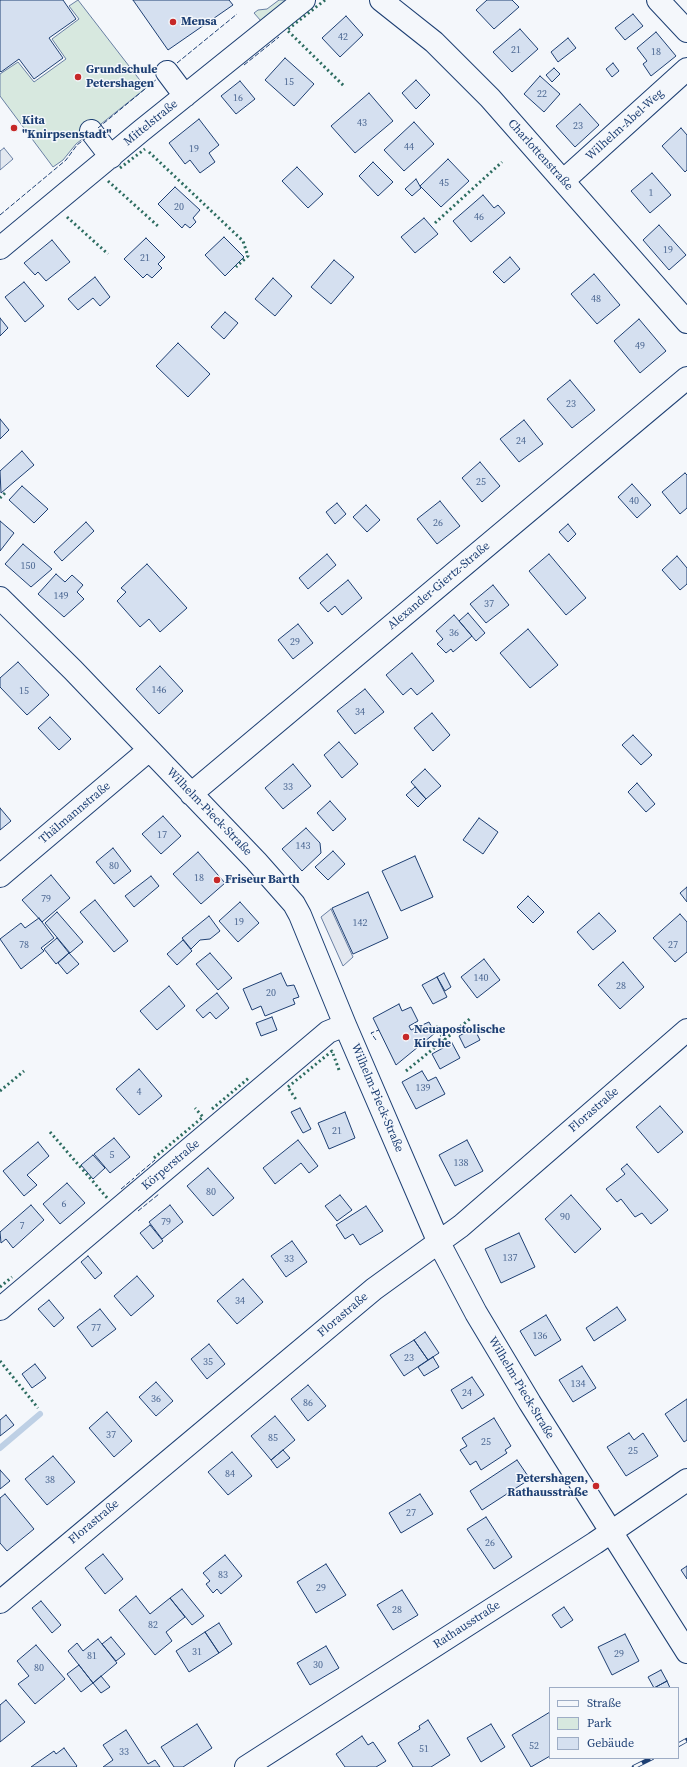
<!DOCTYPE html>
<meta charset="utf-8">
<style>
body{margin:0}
#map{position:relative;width:687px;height:1767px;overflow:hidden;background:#f4f7fb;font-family:"Source Serif 4",serif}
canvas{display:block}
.legend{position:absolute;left:549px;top:1687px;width:130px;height:72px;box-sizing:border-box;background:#f4f7fb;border:1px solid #9eadc5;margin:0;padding:5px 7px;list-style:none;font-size:12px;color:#1d3f73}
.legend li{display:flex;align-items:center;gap:8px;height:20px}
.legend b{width:20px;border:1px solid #9eadc5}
</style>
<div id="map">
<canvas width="687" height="1767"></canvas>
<ul class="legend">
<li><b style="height:5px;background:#f4f7fb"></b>Straße</li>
<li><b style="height:11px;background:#d7e8df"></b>Park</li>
<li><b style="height:11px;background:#d5e0f0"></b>Gebäude</li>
</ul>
</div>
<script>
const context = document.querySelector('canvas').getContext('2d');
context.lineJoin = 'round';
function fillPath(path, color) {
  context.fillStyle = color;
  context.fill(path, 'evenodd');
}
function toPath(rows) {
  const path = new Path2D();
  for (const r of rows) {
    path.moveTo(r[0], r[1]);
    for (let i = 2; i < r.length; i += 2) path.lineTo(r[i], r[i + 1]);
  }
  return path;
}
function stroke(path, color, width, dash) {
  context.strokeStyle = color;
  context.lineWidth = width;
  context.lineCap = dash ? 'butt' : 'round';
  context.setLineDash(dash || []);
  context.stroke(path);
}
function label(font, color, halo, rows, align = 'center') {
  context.font = font + ' "Source Serif 4",serif';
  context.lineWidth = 3;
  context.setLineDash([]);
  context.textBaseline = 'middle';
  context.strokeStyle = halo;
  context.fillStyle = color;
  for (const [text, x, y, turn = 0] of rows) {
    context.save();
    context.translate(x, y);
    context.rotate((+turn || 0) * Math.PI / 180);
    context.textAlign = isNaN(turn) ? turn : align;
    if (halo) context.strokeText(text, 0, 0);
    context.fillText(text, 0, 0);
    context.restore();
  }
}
const green = toPath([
 [78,0,146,88,76,144,63,160,53,167,0,96,0,74,18,62,34,82,66,59,52,39,79,19,69,6,78,0],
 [279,0,287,0,261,21,254,13,258,10,267,9,279,0]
]);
fillPath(green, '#d7e8df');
stroke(green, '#687fa3', 1);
const parking = toPath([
 [4,148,13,159,0,170,0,151,4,148],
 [331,909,353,957,343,966,321,917,331,909]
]);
fillPath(parking, '#e3e8f0');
stroke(parking, '#687fa3', 1);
stroke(toPath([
 [0,1448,40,1414]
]), '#bed0e5', 6);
const building = toPath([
 [0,0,63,0,76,19,49,38,63,58,34,79,19,59,1,72,0,71,0,0],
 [133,0,229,0,233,5,168,50,133,0],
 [487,0,512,0,519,7,494,29,476,10,487,0],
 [633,14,643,26,625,40,615,28,633,14],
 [346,16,363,35,340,57,322,38,346,16],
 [520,29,538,49,512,72,493,52,520,29],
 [656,32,676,56,651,76,643,64,647,61,637,48,656,32],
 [568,38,576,48,558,62,551,52,568,38],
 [285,58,314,84,294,106,265,80,285,58],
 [613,63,619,71,612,77,606,69,613,63],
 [554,68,560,74,552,82,546,75,554,68],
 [540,76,560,94,544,112,524,94,540,76],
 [416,80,430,95,416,109,402,93,416,80],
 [240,81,255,99,236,114,221,96,240,81],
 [369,93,393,121,355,153,331,126,369,93],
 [580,104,599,125,575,147,556,126,580,104],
 [199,119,219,145,209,153,215,162,200,173,190,160,185,164,169,143,199,119],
 [414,122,434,144,404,171,384,150,414,122],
 [681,128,687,135,687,170,685,172,662,146,681,128],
 [448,159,469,181,441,207,420,186,448,159],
 [373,162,393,182,378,196,359,176,373,162],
 [297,167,323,194,308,208,282,181,297,167],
 [652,173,671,195,650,213,631,191,652,173],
 [416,179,421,188,412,196,405,189,416,179],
 [175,187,200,210,193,218,196,222,190,228,185,224,182,228,158,204,175,187],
 [483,195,494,208,498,205,505,213,471,242,453,221,483,195],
 [424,218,438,234,415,253,401,237,424,218],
 [659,225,686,255,669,270,643,240,659,225],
 [224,237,244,257,225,276,205,255,224,237],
 [146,238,165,257,158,264,162,268,152,278,147,274,143,278,124,259,146,238],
 [52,240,70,262,46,281,38,272,35,275,24,263,52,240],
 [510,257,520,269,504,283,493,272,510,257],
 [334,260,354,277,331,304,311,287,334,260],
 [594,274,620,305,597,324,571,294,594,274],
 [95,277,110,297,100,306,93,298,78,310,68,299,95,277],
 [273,278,292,296,275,316,255,299,273,278],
 [24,282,44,306,25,322,5,297,24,282],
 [225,312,238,323,224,339,211,327,225,312],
 [0,318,8,328,0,336,0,318],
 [639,319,666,351,640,373,614,341,639,319],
 [178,343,210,374,188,397,156,366,178,343],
 [570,380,595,410,572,428,547,399,570,380],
 [0,419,9,430,0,439,0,419],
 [524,420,543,444,519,462,500,439,524,420],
 [22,451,34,465,1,493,0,471,22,451],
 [480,462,500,486,482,502,462,478,480,462],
 [685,473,687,475,687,508,680,514,662,492,685,473],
 [632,484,651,505,637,518,618,497,632,484],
 [22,486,48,509,34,523,9,500,22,486],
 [440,501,460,526,437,544,417,519,440,501],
 [337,503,346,514,335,524,326,512,337,503],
 [366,505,380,520,367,532,353,517,366,505],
 [0,521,14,533,0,551,0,521],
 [86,522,94,531,62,561,54,552,86,522],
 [568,524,576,534,568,542,559,532,568,524],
 [23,544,52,569,31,587,5,564,23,544],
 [327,554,336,565,308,589,299,578,327,554],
 [549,554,586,598,566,615,529,571,549,554],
 [677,556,687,568,687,584,680,590,662,570,677,556],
 [147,564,187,608,160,632,149,619,140,627,117,601,126,592,121,588,147,564],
 [56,574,65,582,72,575,83,585,77,592,84,599,64,617,38,594,56,574],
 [348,580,362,598,342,615,335,606,328,612,320,603,348,580],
 [493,585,509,605,486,623,470,604,493,585],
 [468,613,485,633,476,641,459,621,468,613],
 [454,615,472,636,453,652,451,649,446,653,437,644,443,639,436,631,454,615],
 [298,624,313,643,293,659,278,640,298,624],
 [528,629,558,665,530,688,500,653,528,629],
 [412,653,434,681,417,695,411,688,403,695,386,675,412,653],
 [18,662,49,695,27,715,0,687,0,678,18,662],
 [160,666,183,691,159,714,136,689,160,666],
 [365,689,384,712,355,734,337,711,365,689],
 [432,713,450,735,433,751,414,728,432,713],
 [50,717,71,739,59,750,38,728,50,717],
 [633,735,652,755,641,765,622,745,633,735],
 [339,742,358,764,342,778,324,755,339,742],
 [293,764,311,786,283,809,265,788,293,764],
 [425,769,441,786,426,799,411,782,425,769],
 [637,783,655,804,646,812,628,792,637,783],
 [415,787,426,799,418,807,406,795,415,787],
 [330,801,346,819,333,831,317,813,330,801],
 [0,808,11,821,0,830,0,808],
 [163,816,181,836,161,854,142,834,163,816],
 [479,818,498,832,483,854,463,840,479,818],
 [306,828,320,843,321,853,302,871,282,849,306,828],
 [113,848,131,871,114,884,96,862,113,848],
 [333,851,345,864,328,880,315,867,333,851],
 [198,852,225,883,201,904,173,874,198,852],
 [415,856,433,897,401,911,382,871,415,856],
 [51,875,70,898,42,922,22,900,51,875],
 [151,876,159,886,134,907,125,896,151,876],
 [687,887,687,902,680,893,687,887],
 [368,892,388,938,353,954,332,908,368,892],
 [528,896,544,912,533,923,517,907,528,896],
 [95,900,128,941,114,952,80,912,95,900],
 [240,902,259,923,238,942,219,921,240,902],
 [57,912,83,942,70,953,45,923,57,912],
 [599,913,616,931,593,950,577,932,599,913],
 [680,914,687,922,687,952,675,962,653,938,680,914],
 [209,916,220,931,210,939,200,940,191,949,182,938,209,916],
 [39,918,54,938,41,948,44,951,21,969,0,939,21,923,25,928,39,918],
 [57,938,69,953,56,964,44,949,57,938],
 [183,940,192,951,177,965,167,954,183,940],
 [69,953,79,964,67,974,58,963,69,953],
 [210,953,232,978,218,990,196,964,210,953],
 [484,959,500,980,477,998,461,977,484,959],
 [623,962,644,987,620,1009,598,985,623,962],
 [281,973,287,986,294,985,299,997,293,999,295,1004,265,1016,261,1006,252,1010,243,989,281,973],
 [444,973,451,987,445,991,437,977,444,973],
 [437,977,447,997,433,1004,422,985,437,977],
 [169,986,185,1006,157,1030,140,1011,169,986],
 [217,993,229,1008,216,1019,210,1012,203,1018,196,1010,217,993],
 [399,1004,402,1011,411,1007,418,1021,409,1026,411,1030,429,1022,435,1033,396,1065,373,1018,399,1004],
 [272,1017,277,1030,261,1036,256,1023,272,1017],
 [474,1028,480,1040,465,1048,459,1036,474,1028],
 [452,1043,460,1058,440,1069,432,1054,452,1043],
 [139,1069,162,1096,139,1115,116,1089,139,1069],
 [422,1071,428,1081,436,1077,445,1094,416,1109,402,1082,422,1071],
 [660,1106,683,1132,658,1153,636,1127,660,1106],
 [300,1108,311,1129,303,1133,291,1112,300,1108],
 [345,1112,355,1138,329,1149,318,1123,345,1112],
 [114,1138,130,1157,110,1173,94,1154,114,1138],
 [298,1140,318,1166,309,1173,301,1163,275,1184,263,1168,298,1140],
 [467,1140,483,1171,455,1186,439,1155,467,1140],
 [38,1142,49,1156,27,1175,37,1185,24,1196,3,1171,38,1142],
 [93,1155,105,1168,93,1179,81,1165,93,1155],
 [627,1164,668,1210,651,1224,642,1213,635,1217,621,1199,617,1202,606,1189,625,1174,621,1169,627,1164],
 [208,1168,234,1198,213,1216,187,1186,208,1168],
 [67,1183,85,1203,60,1224,43,1204,67,1183],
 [340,1195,352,1210,337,1221,325,1206,340,1195],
 [571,1195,601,1229,575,1253,545,1219,571,1195],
 [31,1205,44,1220,13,1248,6,1239,1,1243,0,1232,31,1205],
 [170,1205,183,1222,162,1239,149,1222,170,1205],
 [366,1206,383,1231,360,1245,353,1234,345,1239,336,1225,366,1206],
 [150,1225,163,1241,153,1249,140,1233,150,1225],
 [519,1233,535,1267,501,1283,485,1249,519,1233],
 [292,1241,307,1262,286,1277,271,1256,292,1241],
 [88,1256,102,1273,95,1279,81,1262,88,1256],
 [137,1276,154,1296,131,1316,114,1296,137,1276],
 [243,1279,263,1302,237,1324,217,1301,243,1279],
 [49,1300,64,1318,54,1327,38,1309,49,1300],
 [617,1307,626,1320,594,1341,586,1328,617,1307],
 [100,1309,116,1329,92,1347,77,1327,100,1309],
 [546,1315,561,1340,535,1356,520,1331,546,1315],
 [425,1332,439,1353,428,1360,414,1340,425,1332],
 [414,1340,428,1360,404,1376,390,1355,414,1340],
 [209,1344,225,1364,207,1379,191,1359,209,1344],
 [433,1357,439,1367,424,1376,418,1367,433,1357],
 [35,1364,46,1378,32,1388,22,1374,35,1364],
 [582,1366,596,1388,573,1402,559,1380,582,1366],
 [472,1377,484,1395,462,1409,451,1390,472,1377],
 [156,1382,173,1401,156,1416,139,1397,156,1382],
 [308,1385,326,1406,308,1421,291,1399,308,1385],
 [687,1399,687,1440,684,1442,665,1414,687,1399],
 [107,1412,132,1441,114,1457,89,1428,107,1412],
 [6,1415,14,1425,0,1436,0,1420,6,1415],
 [275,1416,295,1440,271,1460,251,1436,275,1416],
 [494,1418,511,1446,505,1450,507,1453,481,1470,476,1461,470,1465,460,1450,467,1446,462,1438,494,1418],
 [629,1433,634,1440,643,1433,658,1456,626,1476,607,1447,629,1433],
 [283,1450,290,1458,277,1468,271,1460,283,1450],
 [232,1452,252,1476,228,1495,208,1472,232,1452],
 [53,1456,75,1482,47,1505,25,1479,53,1456],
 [517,1460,530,1479,482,1510,470,1491,517,1460],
 [0,1470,10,1481,0,1489,0,1470],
 [5,1494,34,1529,7,1551,0,1543,0,1498,5,1494],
 [420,1494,433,1514,401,1533,389,1513,420,1494],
 [486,1517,512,1557,494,1569,467,1529,486,1517],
 [103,1554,123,1579,105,1594,85,1568,103,1554],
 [225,1555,242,1576,221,1594,217,1589,213,1593,206,1584,210,1581,203,1573,225,1555],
 [326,1564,346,1595,316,1613,297,1582,326,1564],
 [687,1566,687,1579,681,1570,687,1566],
 [182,1589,204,1616,192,1625,170,1598,182,1589],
 [402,1590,418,1615,393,1630,377,1605,402,1590],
 [136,1596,150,1614,170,1598,185,1617,166,1632,172,1641,155,1655,119,1610,136,1596],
 [41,1601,61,1625,52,1633,32,1608,41,1601],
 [564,1607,573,1620,561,1628,552,1615,564,1607],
 [219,1623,232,1644,219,1653,205,1632,219,1623],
 [205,1632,219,1653,189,1672,176,1651,205,1632],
 [625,1634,639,1661,612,1675,598,1647,625,1634],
 [111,1637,125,1654,116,1661,102,1644,111,1637],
 [98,1639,117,1663,93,1683,68,1651,77,1643,83,1651,98,1639],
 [36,1645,65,1679,35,1704,18,1684,29,1676,17,1661,36,1645],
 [326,1646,339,1668,310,1685,297,1663,326,1646],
 [79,1665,93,1683,81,1692,67,1674,79,1665],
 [661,1670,667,1681,654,1688,648,1677,661,1670],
 [101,1676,110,1687,101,1693,93,1683,101,1676],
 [667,1681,670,1688,653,1688,654,1688,667,1681],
 [6,1700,25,1722,0,1742,0,1705,6,1700],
 [550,1712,550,1756,531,1767,512,1735,550,1712],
 [428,1720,450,1755,431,1767,413,1767,398,1743,420,1729,419,1726,428,1720],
 [197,1724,212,1748,183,1767,174,1767,161,1747,197,1724],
 [491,1724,505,1747,481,1762,467,1738,491,1724],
 [126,1730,148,1764,155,1760,160,1767,103,1767,113,1760,103,1745,126,1730],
 [362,1736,368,1745,373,1742,386,1761,376,1767,345,1767,336,1754,362,1736],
 [64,1748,77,1766,76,1767,31,1767,54,1751,56,1754,64,1748]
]);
fillPath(building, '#d5e0f0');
stroke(building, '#1d3f73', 1);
const minor = toPath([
 [381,0,434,42,490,98,687,322],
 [658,0,687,31],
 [167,72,185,96],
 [91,131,111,157],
 [563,181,687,69],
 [0,248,141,131,304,0],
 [0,598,73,670,256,861,294,904,300,915,345,1025,439,1243,476,1313,530,1403,687,1652],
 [191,794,687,378],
 [0,876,149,750],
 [0,1309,328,1032,345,1025],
 [0,1602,374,1289,461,1226,687,1030],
 [246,1767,595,1543,687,1480]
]);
stroke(minor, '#1d3f73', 24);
stroke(minor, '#f4f7fb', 22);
const rail = toPath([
 [678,1745,687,1740],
 [634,1767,652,1758]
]);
stroke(rail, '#1d3f73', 4.5);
stroke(rail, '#f4f7fb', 3, [9]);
stroke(toPath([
 [325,0,287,30,345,87],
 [149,152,243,241,248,256,236,267],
 [120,168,145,149],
 [108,181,159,227],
 [67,217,108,254],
 [435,223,502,162],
 [0,498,6,492],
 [436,1026,444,1040],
 [406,1071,471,1018],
 [288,1087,332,1051,339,1070],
 [289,1089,297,1101],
 [0,1091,24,1071],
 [212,1109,250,1077],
 [50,1132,109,1200],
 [154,1158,203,1117,195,1108],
 [0,1287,12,1277],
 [0,1361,38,1408]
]), '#2c6c60', 3, [2, 3]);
stroke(toPath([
 [177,63,237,14],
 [244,65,279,37],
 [98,128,157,79],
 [0,215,66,160,77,145,86,138],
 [376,1040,371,1033,379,1030],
 [136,1176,155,1160],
 [121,1189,134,1178],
 [138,1211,159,1194]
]), '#1d3f73', 1, [5, 2]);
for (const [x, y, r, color] of [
 [173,22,4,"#c62828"],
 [78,77,4,"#c62828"],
 [14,128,4,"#c62828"],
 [217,880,4,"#c62828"],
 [406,1037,4,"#c62828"],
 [596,1486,4,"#c62828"]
]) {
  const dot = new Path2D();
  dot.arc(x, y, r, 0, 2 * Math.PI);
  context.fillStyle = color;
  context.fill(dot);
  stroke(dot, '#f4f7fb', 1.5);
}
label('10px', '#4b6792', null, [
 ["42",343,37],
 ["21",516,50],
 ["18",656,52],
 ["15",289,82],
 ["22",542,94],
 ["16",238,98],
 ["43",362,123],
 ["23",578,126],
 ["44",409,147],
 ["19",194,149],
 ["45",444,183],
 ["1",651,193],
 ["20",179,207],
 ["46",479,217],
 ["19",668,250],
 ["21",145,258],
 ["48",596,299],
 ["49",640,346],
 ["23",571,404],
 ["24",521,441],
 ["25",481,482],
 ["40",634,501],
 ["26",438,523],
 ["150",28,566],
 ["149",61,596],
 ["37",489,604],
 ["36",454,633],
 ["29",295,642],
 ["146",159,690],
 ["15",24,691],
 ["34",360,712],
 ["33",288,787],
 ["17",162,835],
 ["143",303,846],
 ["80",114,866],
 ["18",199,878],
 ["79",46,899],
 ["19",239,922],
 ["142",360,923],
 ["78",24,945],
 ["27",673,945],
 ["140",481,978],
 ["28",621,986],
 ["20",271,993],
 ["139",423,1088],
 ["4",139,1092],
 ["21",337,1131],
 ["5",112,1155],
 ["138",461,1163],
 ["80",211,1192],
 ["6",64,1204],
 ["90",565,1217],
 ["79",166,1222],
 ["7",22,1226],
 ["137",510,1258],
 ["33",289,1259],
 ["34",240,1301],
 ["77",96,1328],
 ["136",540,1336],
 ["23",409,1358],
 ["35",208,1362],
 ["134",578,1384],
 ["24",467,1393],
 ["36",156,1399],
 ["86",308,1403],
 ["37",111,1435],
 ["85",273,1438],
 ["25",486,1442],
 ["25",633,1451],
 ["84",230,1474],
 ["38",50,1480],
 ["27",411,1513],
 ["26",490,1543],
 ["83",223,1575],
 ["29",321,1588],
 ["28",397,1610],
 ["82",153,1625],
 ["31",197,1652],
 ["29",619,1654],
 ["81",92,1656],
 ["30",318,1665],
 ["80",39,1668],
 ["52",534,1746],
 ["51",424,1749],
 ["33",124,1752]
]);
label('bold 12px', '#1d3f73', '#f4f7fb', [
 ["Mensa",181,22],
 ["Grundschule",86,70],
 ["Petershagen",86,84],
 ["Kita",22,121],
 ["\"Knirpsenstadt\"",22,135],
 ["Friseur Barth",225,880],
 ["Neuapostolische",414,1030],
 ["Kirche",414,1044],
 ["Petershagen,",588,1479,"right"],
 ["Rathausstraße",588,1493,"right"]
], 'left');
label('12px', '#1d3f73', '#f4f7fb', [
 ["Mittelstraße",151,123,-39],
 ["Wilhelm-Abel-Weg",625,125,-42],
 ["Charlottenstraße",540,155,48],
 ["Alexander-Giertz-Straße",439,586,-40],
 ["Wilhelm-Pieck-Straße",209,812,46],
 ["Thälmannstraße",75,813,-40],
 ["Wilhelm-Pieck-Straße",377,1098,67],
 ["Florastraße",594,1110,-41],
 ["Körperstraße",171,1165,-40],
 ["Florastraße",343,1315,-40],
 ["Wilhelm-Pieck-Straße",521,1388,59],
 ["Florastraße",94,1522,-40],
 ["Rathausstraße",467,1625,-33]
]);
</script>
